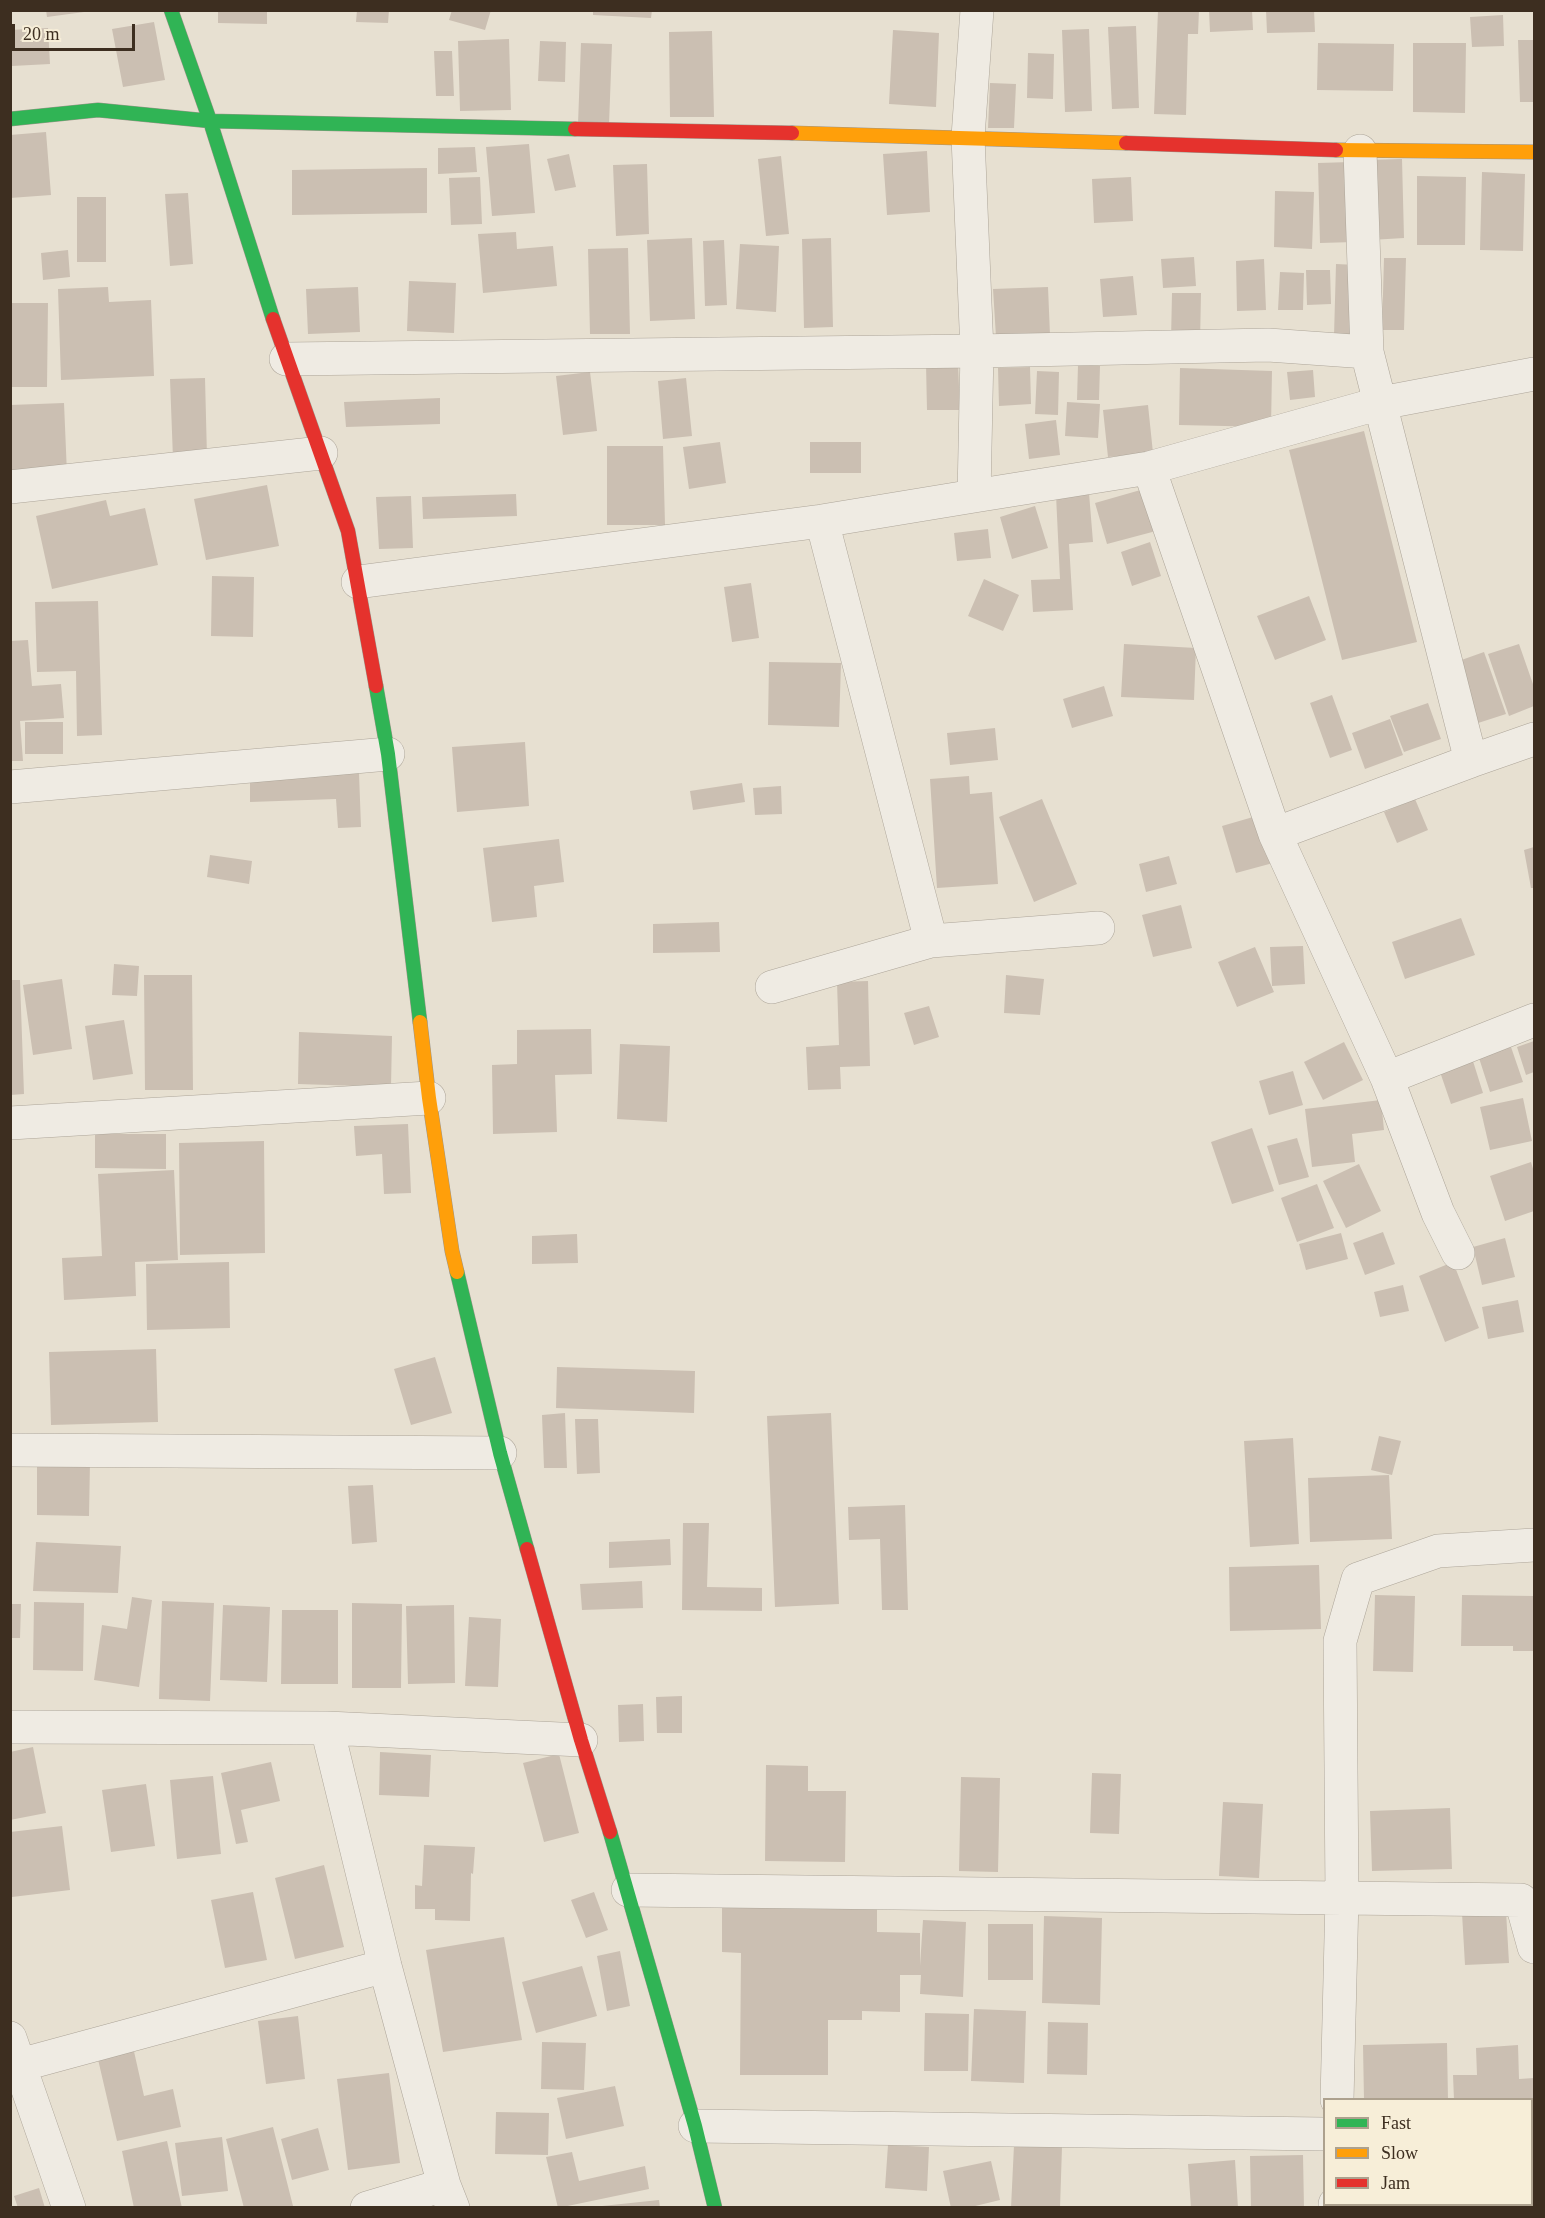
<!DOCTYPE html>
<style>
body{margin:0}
#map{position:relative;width:1545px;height:2218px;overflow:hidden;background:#e7e0d1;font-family:Georgia,serif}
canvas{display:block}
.frame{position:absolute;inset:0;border:12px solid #3d2e20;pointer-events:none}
.legend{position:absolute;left:1323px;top:2098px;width:210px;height:108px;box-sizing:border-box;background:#f7eed8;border:2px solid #ada18e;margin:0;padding:8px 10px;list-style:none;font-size:18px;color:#3d2e20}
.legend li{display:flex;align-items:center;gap:12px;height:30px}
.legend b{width:30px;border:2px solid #ada18e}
.scale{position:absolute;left:12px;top:24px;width:123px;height:27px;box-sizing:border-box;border:3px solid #3d2e20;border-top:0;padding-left:8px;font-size:18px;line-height:21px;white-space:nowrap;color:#3d2e20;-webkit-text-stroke:4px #f7eed8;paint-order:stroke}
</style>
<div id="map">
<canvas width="1545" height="2218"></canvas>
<div class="frame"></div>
<ul class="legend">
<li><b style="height:8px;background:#30b455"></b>Fast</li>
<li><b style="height:8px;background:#ff9f0a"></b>Slow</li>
<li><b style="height:8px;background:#e5322d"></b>Jam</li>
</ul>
<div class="scale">20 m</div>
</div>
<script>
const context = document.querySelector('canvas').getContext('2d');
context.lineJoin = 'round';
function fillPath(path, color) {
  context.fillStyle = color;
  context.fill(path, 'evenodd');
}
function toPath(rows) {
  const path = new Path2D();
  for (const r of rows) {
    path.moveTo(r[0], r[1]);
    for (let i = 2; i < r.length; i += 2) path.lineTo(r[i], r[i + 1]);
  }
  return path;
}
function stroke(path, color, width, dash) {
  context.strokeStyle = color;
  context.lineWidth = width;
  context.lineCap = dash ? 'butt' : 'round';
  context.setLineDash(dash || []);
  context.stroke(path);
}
fillPath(toPath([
 [46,10,84,10,84,12,47,17],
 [218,10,267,10,267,24,218,23],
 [357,10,389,10,388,23,356,22],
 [452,10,491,10,485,30,449,20],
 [593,10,652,10,651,18,593,15],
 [1158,10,1199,10,1198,34,1188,34,1186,115,1154,114],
 [1209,10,1252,10,1253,30,1210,32],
 [1266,10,1314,10,1315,32,1267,33],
 [1503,15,1504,46,1472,47,1470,17],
 [154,22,165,80,123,87,112,29],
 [1136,26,1139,108,1112,109,1108,27],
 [48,28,50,64,12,66,10,30],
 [1089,29,1092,111,1065,112,1062,30],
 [893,30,939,33,936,107,889,104],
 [712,31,714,117,670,117,669,32],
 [509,39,511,110,460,111,458,41],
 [1518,40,1534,40,1534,102,1520,102],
 [540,41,566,42,565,82,538,81],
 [581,43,612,44,609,125,578,124],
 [1318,43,1394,44,1393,91,1317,90],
 [1413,43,1466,43,1465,113,1413,112],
 [434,51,452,51,454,96,436,96],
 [1028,53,1054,54,1053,99,1027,98],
 [990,83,1016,84,1014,128,988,128],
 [46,132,51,195,10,198,10,135],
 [529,144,535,213,492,216,486,147],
 [475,147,477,172,438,174,438,148],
 [927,151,930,212,887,215,883,154],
 [569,154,576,187,555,191,547,159],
 [781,156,789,234,766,236,758,159],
 [1402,159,1404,238,1371,240,1368,160],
 [1351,162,1354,242,1320,243,1318,163],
 [647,164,649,234,616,236,613,165],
 [427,168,427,213,292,215,292,170],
 [1482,172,1525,174,1523,251,1480,250],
 [1417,176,1466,177,1465,245,1417,245],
 [480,177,482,224,451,225,449,178],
 [1131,177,1133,221,1094,223,1092,179],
 [1275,191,1314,192,1312,249,1274,247],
 [188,193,193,264,170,266,165,194],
 [77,197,106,197,106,262,77,262],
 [516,232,517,249,553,246,557,286,483,293,478,234],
 [692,238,695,319,650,321,647,240],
 [831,238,833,327,804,328,802,239],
 [724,240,727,305,705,306,703,241],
 [740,244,779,246,776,312,736,309],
 [628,248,630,334,590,334,588,249],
 [68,250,70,277,43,280,41,253],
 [1194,257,1196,286,1163,288,1161,259],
 [1384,258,1406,258,1404,330,1382,330],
 [1264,259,1266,310,1237,311,1236,261],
 [1336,264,1357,265,1356,337,1334,336],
 [1306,270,1330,270,1331,304,1307,305],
 [1280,272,1304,273,1303,310,1278,310],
 [1133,276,1137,315,1103,317,1100,279],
 [409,281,456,283,454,333,407,331],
 [108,287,109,302,151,300,154,376,61,380,58,289],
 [358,287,360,332,308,334,306,289],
 [1048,287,1050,335,996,337,993,289],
 [1172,293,1201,293,1200,342,1171,341],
 [10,303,48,303,47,387,10,387],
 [958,363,960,410,927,410,926,364],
 [1078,365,1100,366,1099,400,1077,400],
 [1030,367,1031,404,999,406,998,368],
 [1180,368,1272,371,1271,427,1179,425],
 [1313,370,1315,397,1290,400,1287,372],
 [1037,371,1059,372,1058,415,1035,414],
 [590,372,597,431,563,435,556,376],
 [205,378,207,457,173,459,170,379],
 [686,378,692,436,663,439,658,381],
 [440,398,440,424,346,427,344,402],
 [1067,402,1100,404,1098,438,1065,436],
 [64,403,67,474,10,476,10,405],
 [1148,405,1153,453,1108,457,1103,410],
 [1056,420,1060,455,1029,459,1025,424],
 [1364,431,1417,642,1342,660,1289,450],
 [720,442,726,483,689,489,683,447],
 [810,442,861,442,861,473,810,473],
 [607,446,663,446,665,525,607,525],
 [267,485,279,546,206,560,194,499],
 [1144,489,1156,531,1107,544,1095,503],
 [1089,493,1093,542,1069,544,1073,610,1033,612,1031,580,1060,579,1056,495],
 [516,494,517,516,423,519,422,497],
 [411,496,413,548,379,549,376,497],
 [106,500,110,516,145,508,158,565,52,589,36,516],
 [1035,506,1048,548,1012,559,1000,517],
 [988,529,991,558,957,561,954,533],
 [1150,542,1161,576,1132,586,1121,552],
 [212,576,254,577,253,637,211,636],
 [984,579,1019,595,1003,631,968,616],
 [751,583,759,638,732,642,724,587],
 [1309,596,1326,640,1275,660,1257,616],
 [98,601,102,735,77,736,76,671,37,672,35,602],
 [28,640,32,686,61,684,64,718,20,721,23,761,10,761,10,641],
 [1124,644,1196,648,1194,700,1121,697],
 [1519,644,1534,687,1534,706,1509,716,1488,654],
 [1484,652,1506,714,1475,724,1453,663],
 [769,662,841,663,839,727,768,725],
 [1104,686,1113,716,1072,728,1063,699],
 [1332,695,1352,750,1330,758,1310,703],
 [1428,703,1441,739,1404,752,1390,716],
 [1390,719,1403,755,1365,769,1352,733],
 [25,722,63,722,63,754,25,754],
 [995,728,998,760,950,765,947,733],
 [525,742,529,806,457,812,452,747],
 [359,773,361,827,338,828,336,799,250,802,250,777],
 [969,776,970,794,992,792,998,884,937,888,930,779],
 [742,783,745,802,693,810,690,791],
 [781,786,782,814,755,815,753,788],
 [1042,799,1077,884,1034,902,999,817],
 [1415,799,1428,830,1397,843,1384,812],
 [1260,815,1273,863,1236,873,1222,826],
 [559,839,564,882,534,886,537,917,492,922,483,848],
 [1534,847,1534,888,1531,888,1524,850],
 [210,855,252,861,249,884,207,877],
 [1169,856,1177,884,1146,892,1139,864],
 [1181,905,1192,948,1153,957,1142,915],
 [1461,918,1475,955,1405,979,1392,942],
 [719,922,720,952,653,953,653,924],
 [1303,946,1305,984,1272,986,1270,947],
 [1255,947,1274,992,1237,1007,1218,962],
 [114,964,139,966,137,996,112,995],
 [144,975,192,975,193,1090,145,1090],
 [1006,975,1044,979,1040,1015,1004,1013],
 [62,979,72,1049,33,1055,23,985],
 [10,980,20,980,24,1094,10,1095],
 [868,981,870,1066,840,1067,841,1089,808,1090,806,1047,839,1045,837,982],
 [929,1006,939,1037,914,1045,904,1013],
 [124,1020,133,1074,93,1080,85,1026],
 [591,1029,592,1074,555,1075,557,1132,493,1134,492,1065,517,1064,517,1030],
 [299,1032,392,1036,391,1087,298,1084],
 [1534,1041,1534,1072,1526,1075,1517,1047],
 [1344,1042,1363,1080,1323,1100,1304,1062],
 [620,1044,670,1046,667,1122,617,1119],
 [1511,1047,1523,1082,1490,1092,1479,1058],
 [1472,1058,1483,1093,1451,1104,1439,1069],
 [1293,1071,1303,1105,1269,1115,1259,1081],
 [1523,1098,1532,1141,1490,1150,1480,1107],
 [1381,1100,1384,1130,1352,1134,1355,1162,1312,1167,1305,1109],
 [408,1124,411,1193,384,1194,382,1154,356,1156,354,1126],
 [1252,1128,1274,1191,1232,1204,1211,1142],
 [95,1134,166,1134,166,1169,95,1168],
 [1297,1138,1309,1177,1279,1185,1267,1146],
 [264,1141,265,1253,180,1255,179,1143],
 [1531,1162,1534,1172,1534,1211,1505,1221,1490,1176],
 [1359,1164,1381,1211,1346,1228,1323,1181],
 [174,1170,178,1260,135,1262,136,1296,64,1300,62,1258,102,1256,98,1174],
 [1317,1184,1334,1228,1297,1242,1281,1198],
 [1383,1232,1395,1264,1365,1275,1353,1243],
 [1341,1233,1348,1259,1306,1270,1299,1244],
 [577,1234,578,1263,532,1264,532,1236],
 [1505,1238,1515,1277,1482,1285,1473,1247],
 [229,1262,230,1328,147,1330,146,1264],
 [1453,1262,1479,1328,1445,1342,1419,1276],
 [1403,1285,1409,1311,1380,1317,1374,1292],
 [1518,1300,1524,1332,1488,1339,1482,1307],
 [156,1349,158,1422,51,1425,49,1352],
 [435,1357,452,1413,411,1425,394,1369],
 [557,1367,695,1371,694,1413,556,1408],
 [565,1413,567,1468,544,1468,542,1415],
 [831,1413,839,1604,775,1607,767,1416],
 [575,1419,598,1419,600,1473,577,1474],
 [1379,1436,1401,1441,1392,1475,1371,1470],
 [1293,1438,1299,1544,1250,1547,1244,1441],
 [37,1461,90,1462,89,1516,37,1515],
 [1389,1475,1392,1539,1310,1542,1308,1478],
 [373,1485,377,1542,352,1544,348,1486],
 [905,1505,908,1610,882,1610,880,1539,849,1540,848,1507],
 [683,1523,709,1523,707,1587,762,1588,762,1611,682,1610],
 [670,1539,671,1565,609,1568,609,1542],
 [36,1542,121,1546,118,1593,33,1591],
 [1319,1565,1321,1629,1230,1631,1229,1567],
 [642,1581,643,1608,582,1610,580,1584],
 [1375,1595,1415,1596,1413,1672,1373,1671],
 [1462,1595,1534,1596,1534,1651,1513,1651,1513,1646,1461,1646],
 [132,1597,152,1600,139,1687,94,1680,102,1625,127,1629],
 [162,1601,214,1603,210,1701,159,1699],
 [34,1602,84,1603,83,1671,33,1670],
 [352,1603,402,1604,401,1688,352,1688],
 [10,1604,21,1604,20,1638,10,1638],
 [223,1605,270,1607,267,1682,220,1680],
 [454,1605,455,1683,408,1684,406,1606],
 [282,1610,338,1610,338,1684,281,1684],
 [469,1617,501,1619,498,1687,465,1686],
 [682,1696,682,1733,657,1733,656,1697],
 [643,1704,644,1741,619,1742,618,1705],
 [33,1747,46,1813,10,1820,10,1752],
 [380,1752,431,1755,429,1797,379,1795],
 [559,1754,579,1833,544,1842,523,1763],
 [271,1762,280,1801,241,1810,248,1842,236,1844,221,1773],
 [766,1765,808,1766,808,1791,846,1791,845,1862,765,1861],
 [1092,1773,1121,1774,1119,1834,1090,1833],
 [213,1776,221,1854,177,1859,170,1780],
 [961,1777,1000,1778,998,1872,959,1871],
 [146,1784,155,1846,111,1852,102,1790],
 [1223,1802,1263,1804,1259,1878,1219,1876],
 [1450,1808,1452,1869,1372,1871,1370,1811],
 [62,1826,70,1890,12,1897,10,1832],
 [424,1845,475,1847,473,1874,471,1873,470,1921,435,1920,435,1909,415,1909,415,1885,422,1886],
 [324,1865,344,1947,295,1959,275,1878],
 [253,1892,267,1960,225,1968,211,1900],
 [594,1892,608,1930,586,1938,571,1900],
 [722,1901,877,1902,877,1932,920,1933,920,1966,923,1920,966,1922,963,1997,920,1994,921,1975,900,1975,900,2012,862,2011,862,2020,828,2020,828,2075,740,2075,741,1953,722,1952],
 [1506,1911,1509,1963,1465,1965,1462,1913],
 [1044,1916,1102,1918,1100,2005,1042,2003],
 [988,1924,1033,1924,1033,1980,988,1980],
 [504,1937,522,2040,443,2052,426,1950],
 [620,1951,630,2006,607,2011,597,1956],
 [582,1966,597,2016,536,2033,522,1982],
 [974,2009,1026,2011,1024,2083,971,2081],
 [925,2013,969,2014,968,2071,924,2071],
 [298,2016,305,2079,266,2084,258,2021],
 [1048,2022,1088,2023,1087,2075,1047,2074],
 [542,2042,586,2043,584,2090,541,2089],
 [1447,2043,1448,2100,1364,2100,1363,2045],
 [1518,2045,1519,2079,1534,2078,1534,2188,1532,2188,1532,2100,1454,2100,1453,2075,1477,2075,1476,2048],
 [133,2047,144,2096,173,2089,181,2127,117,2141,97,2055],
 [389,2073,400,2163,348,2170,337,2079],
 [615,2086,624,2126,566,2139,557,2098],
 [496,2112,549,2113,548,2155,495,2154],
 [273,2127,293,2206,244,2208,226,2139],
 [318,2128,329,2170,292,2180,281,2139],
 [222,2137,228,2191,182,2196,175,2143],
 [167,2141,182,2208,134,2208,122,2151],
 [888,2145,929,2147,927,2191,885,2188],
 [1014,2145,1062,2147,1060,2208,1011,2208],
 [572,2152,579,2181,645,2166,649,2189,558,2208,546,2157],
 [1303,2155,1304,2208,1251,2208,1250,2156],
 [1235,2160,1238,2208,1191,2208,1188,2164],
 [991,2161,1000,2200,967,2208,951,2208,943,2171],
 [39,2188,45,2208,18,2208,14,2196],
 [659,2200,660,2208,602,2208,602,2206],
 [1368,2204,1456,2204,1456,2208,1367,2208]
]), '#cbbfb2');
const street = toPath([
 [977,10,968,137,977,351,974,496,1149,468,1381,403,1534,374],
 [1367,352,1471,761,1534,739],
 [286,359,977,351,1268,345,1367,352,1360,151],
 [1149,468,1275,834,1387,1078],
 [10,487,321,453],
 [822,521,931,941,1098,928],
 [358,582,822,521,974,496],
 [10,787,388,754],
 [1275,834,1471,761],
 [772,987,931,941],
 [10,1123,429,1098],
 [1458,1253,1438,1213,1387,1078,1534,1020],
 [10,1450,500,1453],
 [10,1727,327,1728,581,1740],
 [327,1728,385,1966,444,2185,453,2208],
 [628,1890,1521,1900,1534,1947],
 [10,2038,69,2208],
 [20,2065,385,1966],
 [1337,2100,1342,1897,1340,1641,1358,1579,1438,1551,1534,1545],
 [695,2126,1324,2134],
 [367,2208,444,2185],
 [1335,2208,1335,2204]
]);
const fast = toPath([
 [171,10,210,121,273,319],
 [10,119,98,110,210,121,575,129],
 [376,686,388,754,420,1022],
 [457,1272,500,1453,527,1549],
 [610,1832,695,2126,715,2208]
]);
const slow = toPath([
 [792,133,1126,143],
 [1336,150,1534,152],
 [420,1022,429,1098,452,1251,457,1272]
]);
const jam = toPath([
 [575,129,792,133],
 [1126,143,1336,150],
 [273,319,348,531,376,686],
 [527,1549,581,1740,610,1832]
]);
stroke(street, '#ada599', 34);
stroke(fast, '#9c958a', 15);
stroke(slow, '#9c958a', 15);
stroke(jam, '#9c958a', 15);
stroke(street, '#efebe3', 33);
stroke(fast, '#30b455', 14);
stroke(slow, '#ff9f0a', 14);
stroke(jam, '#e5322d', 14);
</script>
